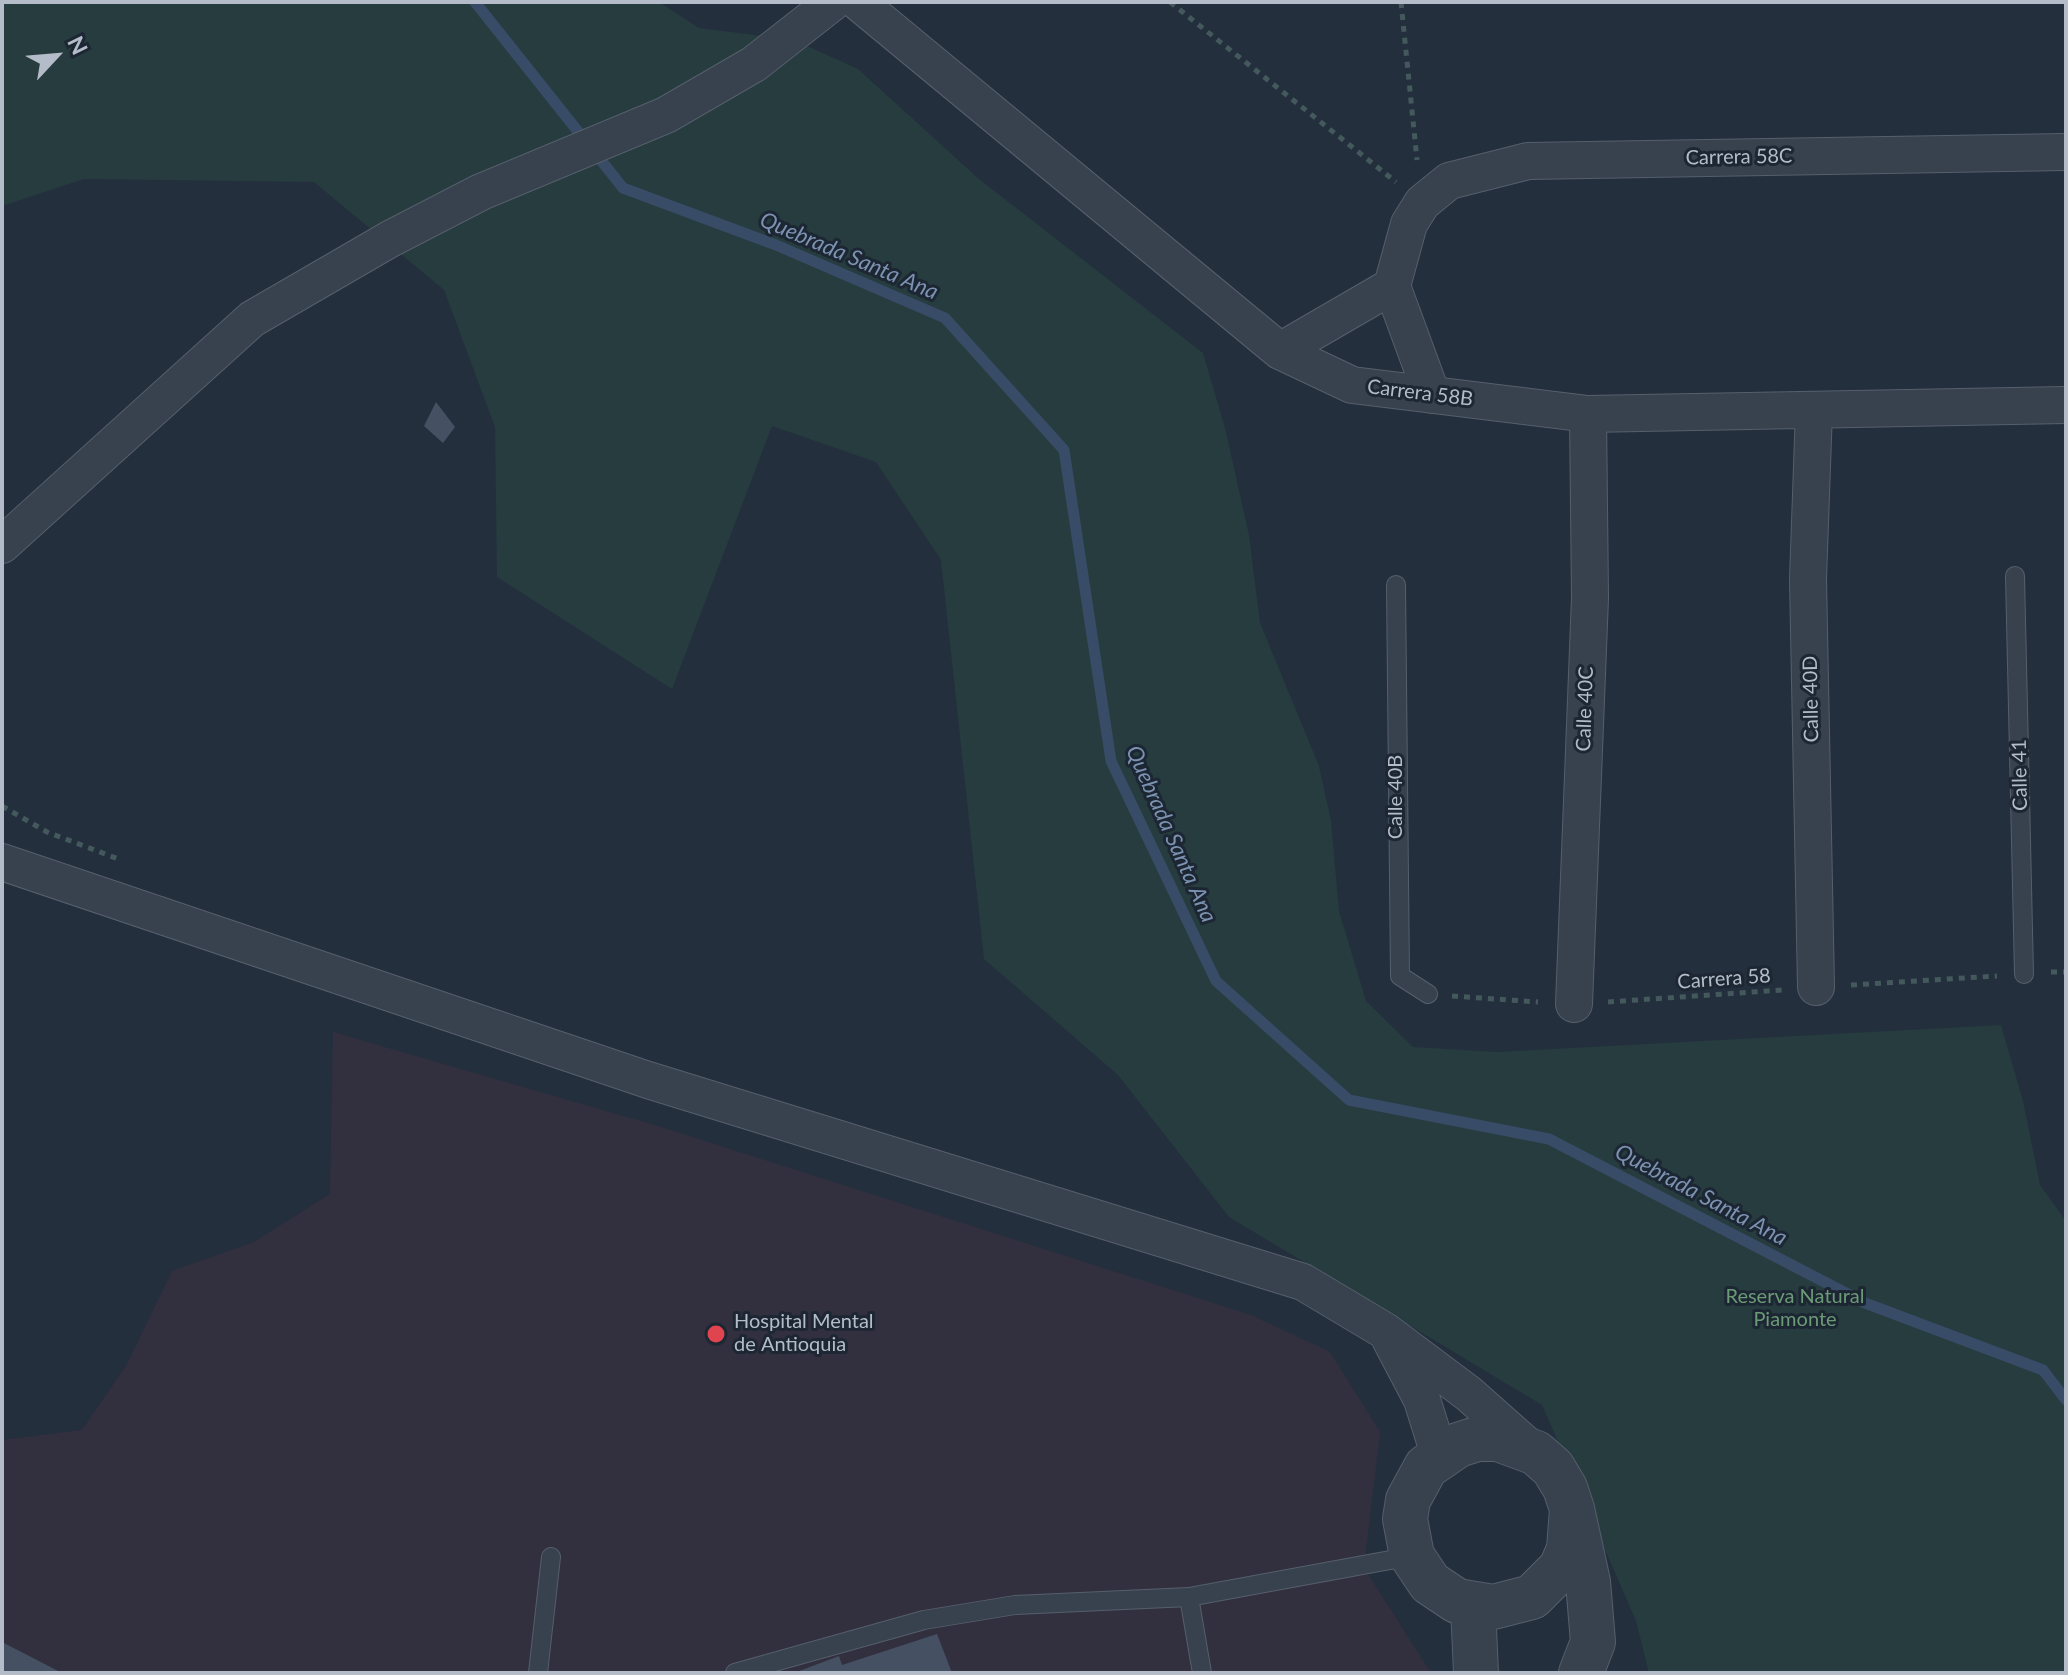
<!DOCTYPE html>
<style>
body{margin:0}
#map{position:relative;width:2068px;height:1675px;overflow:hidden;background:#242f3e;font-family:Lato,sans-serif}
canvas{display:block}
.frame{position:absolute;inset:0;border:4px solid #b4bcc9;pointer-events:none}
.north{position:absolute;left:16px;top:16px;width:80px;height:80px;-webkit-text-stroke:6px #1d2633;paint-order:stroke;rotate:64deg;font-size:22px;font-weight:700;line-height:32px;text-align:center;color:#b4bcc9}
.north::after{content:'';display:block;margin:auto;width:28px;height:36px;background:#b4bcc9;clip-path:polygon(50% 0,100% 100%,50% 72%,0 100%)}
</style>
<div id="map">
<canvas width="2068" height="1675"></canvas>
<div class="frame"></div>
<div class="north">N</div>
</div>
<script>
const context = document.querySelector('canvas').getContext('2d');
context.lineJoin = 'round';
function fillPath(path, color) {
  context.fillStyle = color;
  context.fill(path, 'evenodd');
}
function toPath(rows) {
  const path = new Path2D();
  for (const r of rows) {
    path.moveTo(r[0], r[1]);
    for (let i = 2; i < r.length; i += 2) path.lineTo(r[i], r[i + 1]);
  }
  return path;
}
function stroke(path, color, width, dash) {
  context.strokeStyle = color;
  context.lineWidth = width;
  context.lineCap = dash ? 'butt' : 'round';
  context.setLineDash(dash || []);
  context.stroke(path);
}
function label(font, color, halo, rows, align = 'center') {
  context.font = font + ' Lato,sans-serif';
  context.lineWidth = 6;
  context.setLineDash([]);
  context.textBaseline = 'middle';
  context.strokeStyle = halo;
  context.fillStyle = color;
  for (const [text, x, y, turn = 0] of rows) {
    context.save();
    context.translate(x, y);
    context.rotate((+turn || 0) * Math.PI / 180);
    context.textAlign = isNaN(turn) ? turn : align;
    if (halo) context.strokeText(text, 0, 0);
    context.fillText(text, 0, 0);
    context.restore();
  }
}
fillPath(toPath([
 [333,1032,661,1127,1251,1315,1330,1352,1380,1432,1364,1568,1431,1673,2,1673,2,1440,82,1430,126,1366,172,1271,254,1242,330,1194]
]), '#32303f');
fillPath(toPath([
 [2,2,659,2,699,28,794,40,858,69,979,179,1203,353,1225,428,1249,535,1260,623,1319,766,1331,821,1339,911,1366,1001,1413,1047,1497,1052,2001,1025,2023,1101,2040,1185,2066,1221,2066,1673,1649,1673,1636,1621,1542,1405,1229,1217,1118,1075,984,959,941,560,876,462,772,426,672,689,497,577,495,427,444,290,314,182,84,179,2,206]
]), '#263c3f');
stroke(toPath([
 [475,2,623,188,776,245,945,318,1064,450,1111,761,1216,981,1349,1100,1549,1139,1865,1303,2043,1370,2066,1400]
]), '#394c67', 11);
fillPath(toPath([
 [436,402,455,427,443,443,424,426],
 [937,1634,952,1673,794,1673,839,1656,842,1665],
 [2,1642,62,1673,2,1673]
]), '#455162');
const service = toPath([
 [2015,576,2024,974],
 [1396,585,1400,976,1428,994],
 [1189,1597,1202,1673],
 [538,1673,551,1557],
 [735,1673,924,1620,1015,1605,1189,1597,1412,1556]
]);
const minor = toPath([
 [858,2,1280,351,1352,385,1588,414,2066,405],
 [1280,351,1392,286],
 [1432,395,1392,286,1409,224,1422,203,1449,181,1528,161,2066,152],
 [1814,410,1808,579,1816,987],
 [2,545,252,319,390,239,481,192,666,115,754,64,833,2],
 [2,862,648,1080,1303,1282,1385,1331,1469,1394,1532,1450],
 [1574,1004,1590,598,1588,414],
 [1390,1339,1422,1400,1439,1454]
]);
const tertiary = toPath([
 [1572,1509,1569,1549,1561,1568,1532,1597,1493,1607,1457,1601,1430,1583,1412,1556,1405,1519,1408,1500,1426,1467,1458,1445,1477,1439,1498,1439,1536,1453,1553,1468,1565,1488,1572,1509,1588,1582,1593,1642,1581,1673],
 [1473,1606,1476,1673]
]);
stroke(service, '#565f6c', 20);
stroke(minor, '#565f6c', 38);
stroke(tertiary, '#565f6c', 46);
stroke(toPath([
 [1170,2,1396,182],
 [1401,2,1417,160],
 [2,806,47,832,121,860],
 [2051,972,2066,972],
 [1851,985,1997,976],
 [1452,996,1538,1002],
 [1608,1002,1782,990]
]), '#44595c', 5, [6, 6]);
stroke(service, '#38414e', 18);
stroke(minor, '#38414e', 36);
stroke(tertiary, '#38414e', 44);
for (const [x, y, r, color] of [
 [716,1334,10,"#e0444e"]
]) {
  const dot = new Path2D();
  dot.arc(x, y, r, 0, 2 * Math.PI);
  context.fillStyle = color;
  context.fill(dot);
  stroke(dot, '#1d2633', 3);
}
label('20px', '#b4bcc9', '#1d2633', [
 ["Carrera 58C",1739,157,-1],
 ["Carrera 58B",1420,393,7],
 ["Calle 40D",1811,699,-91],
 ["Calle 40C",1585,709,-88],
 ["Calle 41",2020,775,-91],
 ["Calle 40B",1396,797,-90],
 ["Carrera 58",1724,979,-4]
]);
label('20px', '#6b9a76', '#1d2633', [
 ["Reserva Natural",1795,1297],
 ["Piamonte",1795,1320]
]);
label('20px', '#b4bcc9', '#1d2633', [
 ["Hospital Mental",734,1322],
 ["de Antioquia",734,1345]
], 'left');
label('italic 22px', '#7c92b1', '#1d2633', [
 ["Quebrada Santa Ana",849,256,23],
 ["Quebrada Santa Ana",1171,834,66],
 ["Quebrada Santa Ana",1701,1195,28]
]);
</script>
